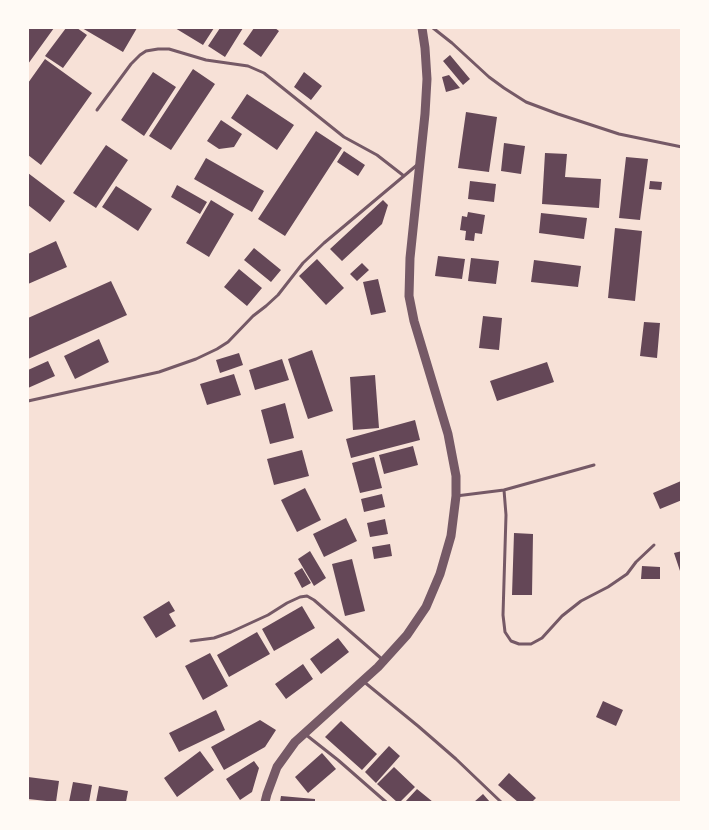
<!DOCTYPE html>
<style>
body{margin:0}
#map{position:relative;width:709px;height:830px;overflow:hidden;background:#f7e1d7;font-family:"Roboto Serif",serif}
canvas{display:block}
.frame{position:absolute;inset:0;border:29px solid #fffaf5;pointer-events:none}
</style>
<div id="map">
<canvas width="709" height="830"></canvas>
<div class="frame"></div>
</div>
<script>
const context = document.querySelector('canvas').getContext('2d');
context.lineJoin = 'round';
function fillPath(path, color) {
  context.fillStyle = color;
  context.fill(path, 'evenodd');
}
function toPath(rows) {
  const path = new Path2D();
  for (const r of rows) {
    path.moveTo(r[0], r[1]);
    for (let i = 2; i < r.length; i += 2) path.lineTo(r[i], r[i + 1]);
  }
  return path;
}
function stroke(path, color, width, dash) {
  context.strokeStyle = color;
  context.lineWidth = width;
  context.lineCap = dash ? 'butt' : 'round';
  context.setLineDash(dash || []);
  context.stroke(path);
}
fillPath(toPath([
 [28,28,54,28,28,64],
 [66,28,77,28,87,35,63,68,45,56],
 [82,28,137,28,123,52],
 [175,28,214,28,203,45],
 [220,28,243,28,225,57,208,46],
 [254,28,275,28,279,31,261,57,243,44],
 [450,55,470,79,463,85,443,61],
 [45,59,92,93,41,165,28,155,28,83],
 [193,69,215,84,171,150,149,136],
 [153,72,176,87,144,136,121,120],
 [304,72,322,86,311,100,294,87],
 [449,75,460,88,446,92,442,77],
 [247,94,294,125,277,150,231,118],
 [466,112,497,117,489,172,458,168],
 [221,120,242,134,234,147,219,149,207,141],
 [316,131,342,148,285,236,258,219],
 [504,143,525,146,521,174,501,171],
 [106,145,128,160,96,208,73,193],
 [344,151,365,165,358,176,337,162],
 [545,153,567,154,565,177,601,179,599,208,542,204],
 [626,157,648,159,640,220,619,218],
 [206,158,264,191,252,212,194,179],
 [28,173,65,201,50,222,28,205],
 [470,181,496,184,494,202,468,199],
 [650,181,662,182,661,190,649,189],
 [177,185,207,202,200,214,171,197],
 [116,186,152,209,138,231,102,207],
 [211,200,234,214,209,257,186,243],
 [383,200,388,205,382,224,342,261,330,249],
 [468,212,485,215,482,234,475,233,474,241,465,240,466,231,460,230,462,216,467,217],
 [541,213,587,218,584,239,539,233],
 [615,228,642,231,635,301,608,298],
 [56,241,67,267,28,284,28,254],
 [254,248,281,270,271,282,244,260],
 [438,256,465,259,462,279,435,276],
 [471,258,499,261,496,284,468,281],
 [317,259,344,288,326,305,299,276],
 [534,260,581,266,578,287,531,282],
 [362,263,369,270,357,281,350,274],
 [239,269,262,288,247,306,224,287],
 [378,279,386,312,371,315,363,282],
 [111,281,127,315,28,359,28,318],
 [483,316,502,318,499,350,479,348],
 [644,322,660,323,657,358,640,356],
 [99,339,109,362,75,379,64,356],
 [312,350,333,411,308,419,288,359],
 [239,353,243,365,220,373,216,360],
 [282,359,289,380,255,390,249,370],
 [48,361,55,376,28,388,28,370],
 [547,362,554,382,497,401,490,381],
 [234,374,241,395,207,405,200,384],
 [375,375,379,428,353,430,350,377],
 [285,403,294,438,270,444,261,410],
 [415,420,420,440,351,458,346,439],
 [413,446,418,465,384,474,379,455],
 [302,450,309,476,274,485,267,459],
 [374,457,382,488,360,493,352,463],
 [681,481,682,500,660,509,653,493],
 [305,488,321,520,297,532,281,500],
 [382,494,385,507,364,512,361,499],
 [346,518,357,541,324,557,313,534],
 [385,519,388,534,370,537,367,523],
 [514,533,533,534,532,595,512,595],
 [390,544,392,556,374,559,372,547],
 [310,551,326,578,314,586,298,559],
 [682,551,682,574,681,574,674,553],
 [352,559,365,611,345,616,332,564],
 [642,566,660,567,660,579,641,579],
 [302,568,311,583,302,588,294,573],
 [169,601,175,611,169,614,176,626,156,638,143,617],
 [302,606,315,628,274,651,262,629],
 [257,632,270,654,229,677,217,655],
 [338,638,349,652,321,674,310,659],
 [210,653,228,686,203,700,185,666],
 [303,664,313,679,286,699,275,684],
 [603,701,623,710,616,726,596,717],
 [216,710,225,730,179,752,169,733],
 [260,720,276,730,265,747,224,770,211,747],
 [341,721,377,754,362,770,325,737],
 [389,746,400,756,376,783,365,772],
 [200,751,214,770,177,797,164,778],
 [322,753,336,769,308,793,295,777],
 [254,761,259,768,252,792,240,800,226,779],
 [394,767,415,787,400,802,397,802,377,784],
 [509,773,536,798,532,802,518,802,498,785],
 [28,777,59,781,56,802,28,799],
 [73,782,92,785,89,802,69,802],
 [99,786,128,791,126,802,96,802],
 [417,789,433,802,405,802],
 [483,794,490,802,474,802],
 [281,796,315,799,315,802,280,802]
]), '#644757');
stroke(toPath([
 [433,28,452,43,489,77,504,88,526,102,558,114,619,134,682,147],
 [97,110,131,64,140,55,146,51,158,49,169,49,206,60,248,66,264,73,344,137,377,155,404,176],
 [28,401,159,372,196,359,217,349,228,342,253,316,266,306,278,295,303,263,324,243,417,165],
 [504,490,594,465],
 [456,496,504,490,506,515,503,615,505,632,511,641,519,644,531,644,542,638,562,616,581,601,608,587,627,574,636,562,654,545],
 [191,641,214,638,231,632,268,615,287,603,300,597,307,596,314,600,383,660],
 [363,681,418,726,456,759,501,802],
 [305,734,338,760,386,802]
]), '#755966', 3);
stroke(toPath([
 [265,802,267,794,277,767,295,742,378,667,407,635,426,607,440,574,451,536,456,496,456,476,448,434,414,321,409,296,410,258,425,114,427,79,425,48,422,28]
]), '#755966', 9);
</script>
